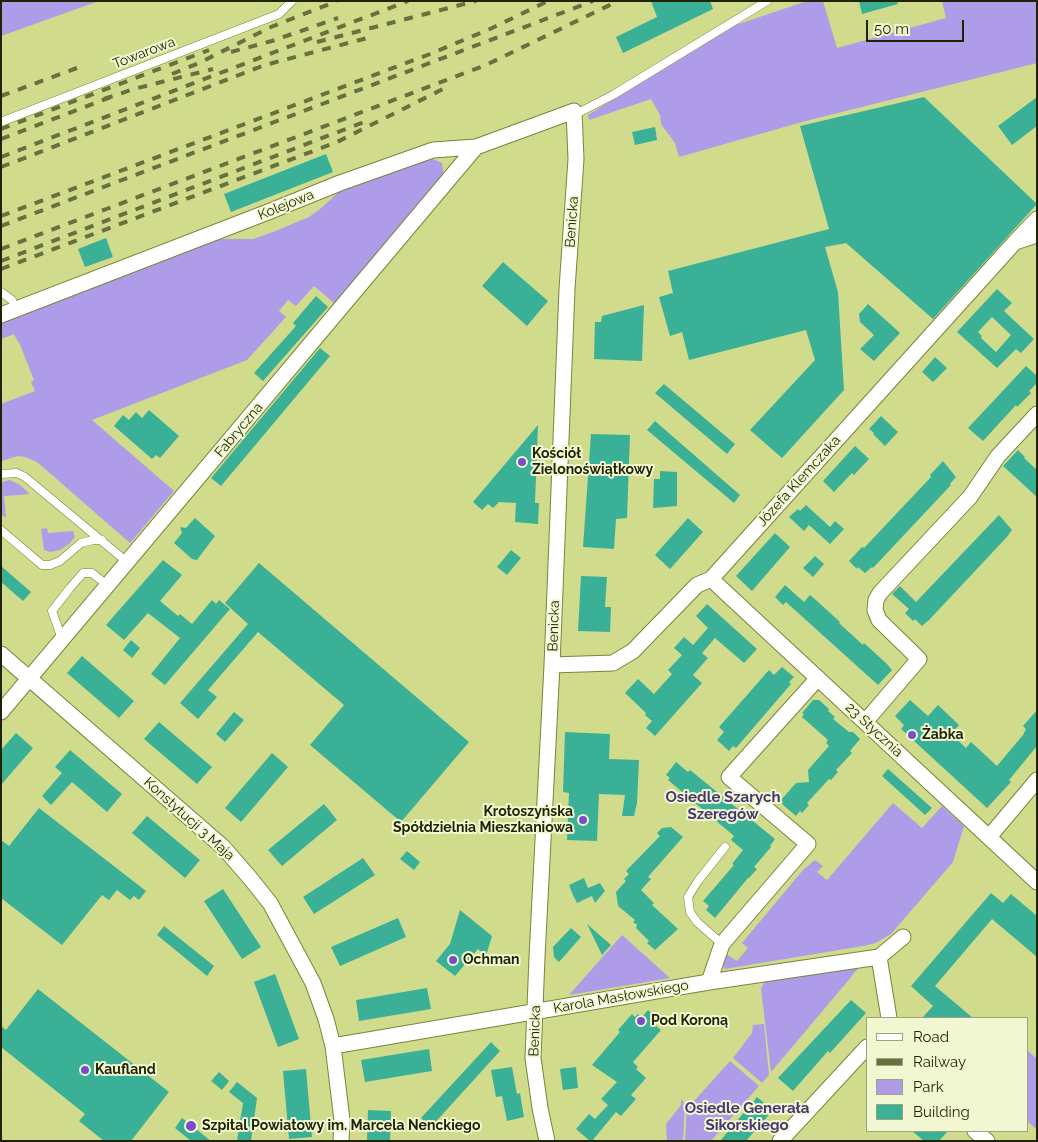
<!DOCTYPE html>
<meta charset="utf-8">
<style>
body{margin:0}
#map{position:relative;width:1038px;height:1142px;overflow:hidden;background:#d0db8c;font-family:Raleway,sans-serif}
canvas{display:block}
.frame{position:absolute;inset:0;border:2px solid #1f2203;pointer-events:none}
.legend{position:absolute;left:866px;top:1017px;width:162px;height:115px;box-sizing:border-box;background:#f1f8d1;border:1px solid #9da27f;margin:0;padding:6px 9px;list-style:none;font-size:15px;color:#1f2203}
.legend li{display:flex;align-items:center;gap:10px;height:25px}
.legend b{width:25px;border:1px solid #9da27f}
.scale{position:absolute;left:866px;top:20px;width:98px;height:22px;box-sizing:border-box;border:2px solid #1f2203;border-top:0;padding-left:6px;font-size:15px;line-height:18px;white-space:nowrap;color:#1f2203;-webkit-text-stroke:4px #f1f8d1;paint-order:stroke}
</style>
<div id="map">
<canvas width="1038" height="1142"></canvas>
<div class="frame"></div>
<ul class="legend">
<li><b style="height:6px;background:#fff"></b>Road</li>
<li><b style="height:6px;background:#69703d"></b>Railway</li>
<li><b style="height:14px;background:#af9ce8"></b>Park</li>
<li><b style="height:14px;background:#3ab197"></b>Building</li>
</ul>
<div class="scale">50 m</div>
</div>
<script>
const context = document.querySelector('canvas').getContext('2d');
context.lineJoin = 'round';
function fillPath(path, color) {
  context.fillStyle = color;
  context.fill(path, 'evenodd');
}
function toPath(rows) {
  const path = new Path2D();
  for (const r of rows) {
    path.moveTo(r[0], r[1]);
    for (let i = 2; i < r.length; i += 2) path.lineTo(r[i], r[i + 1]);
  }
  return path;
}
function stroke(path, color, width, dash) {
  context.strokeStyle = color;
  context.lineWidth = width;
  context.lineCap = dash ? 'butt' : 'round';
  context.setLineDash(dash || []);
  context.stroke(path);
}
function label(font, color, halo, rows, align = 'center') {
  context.font = font + ' Raleway,sans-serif';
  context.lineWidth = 4;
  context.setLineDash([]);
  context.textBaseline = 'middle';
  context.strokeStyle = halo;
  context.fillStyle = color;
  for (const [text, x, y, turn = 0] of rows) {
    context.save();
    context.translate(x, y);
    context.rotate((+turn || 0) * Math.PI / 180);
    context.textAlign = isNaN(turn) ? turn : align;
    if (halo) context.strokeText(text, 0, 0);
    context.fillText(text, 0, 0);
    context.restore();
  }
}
fillPath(toPath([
 [1,1,99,1,1,36],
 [807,1,823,1,837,48,946,18,942,1,1037,1,1037,63,802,122,679,157,675,143,661,124,660,115,651,99,589,120,588,115,727,28],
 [430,158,442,163,444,178,335,304,314,286,296,306,288,300,279,311,286,317,247,360,92,420,174,491,130,543,37,462,25,457,18,456,1,461,1,404,35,391,31,382,34,380,19,342,18,342,14,334,1,339,1,324,24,312,212,240,221,239,253,239,273,232,309,217,320,209,342,189],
 [10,480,20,485,30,494,4,496,6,518,1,514,1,482],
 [47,528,48,533,73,531,75,537,69,544,60,550,50,552,44,550,41,529],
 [893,803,922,828,942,806,964,826,953,862,891,934,876,943,863,946,725,969,722,963,726,954,737,961,748,948,742,943,803,870,815,860,823,866,817,872,827,880],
 [622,935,670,978,569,995],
 [859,967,847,982,771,1072,761,989,764,982],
 [764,1024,769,1075,762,1083,733,1058,752,1033,753,1025],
 [1027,1050,1037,1059,1037,1130,1027,1121],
 [730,1061,759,1086,711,1141,685,1141,687,1104,695,1100],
 [681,1099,685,1104,683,1141,667,1141,666,1124,681,1105]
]), '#af9ce8');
fillPath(toPath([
 [651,1,710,1,713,9,623,53,616,37,657,17],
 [859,1,897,1,898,4,862,14],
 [924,97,1037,204,933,319,846,243,825,247,838,292,844,390,782,458,750,430,815,360,806,330,689,360,682,332,670,336,659,297,673,293,668,271,829,229,800,126],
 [1037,97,1037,126,1012,145,998,126],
 [655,127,657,140,635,145,632,132],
 [326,154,333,172,231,212,224,194],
 [106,238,113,257,85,267,78,249],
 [503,262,548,301,527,326,482,286],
 [997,289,1012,303,1004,311,1034,339,1021,353,1016,349,997,368,957,332],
 [992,317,1011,335,996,352,981,338,982,336,978,332],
 [316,296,328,307,263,381,254,373,296,326,293,323],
 [868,304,900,333,874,361,860,349,874,335,860,322,859,314],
 [644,305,642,361,594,359,595,322,601,322,602,316],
 [320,348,330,356,221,486,211,478],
 [935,357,947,368,933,382,922,372],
 [1026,366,1037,376,1037,383,1029,391,1031,393,1017,407,1016,405,983,441,968,428],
 [664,384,735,444,727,454,655,393],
 [149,410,179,436,160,458,156,455,152,459,114,426,123,415,129,420,136,412,142,418],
 [881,416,898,432,885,446,873,434,874,433,869,429],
 [655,421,740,495,734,503,647,430],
 [538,425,535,503,539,503,538,524,515,522,516,503,499,502,493,508,488,504,482,510,473,502],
 [591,434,630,435,627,518,616,519,614,549,583,547],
 [855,446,869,459,854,475,852,473,834,492,823,481],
 [1018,450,1025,457,1024,458,1037,470,1037,497,1003,466],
 [943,461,956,477,950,484,951,485,873,568,872,567,865,573,858,567,857,569,849,561,862,547,864,548,931,477,930,475],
 [660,471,677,472,677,506,653,508,654,479,660,479],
 [806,505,830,527,835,521,844,529,830,544,809,525,804,531,789,517,798,509,800,511],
 [999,515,1012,530,1006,538,929,620,922,626,915,619,913,621,905,613,909,609,892,594,900,586,916,602],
 [195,518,215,536,197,560,192,559,174,543,182,533,180,527,186,528],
 [688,518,703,532,670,569,655,555],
 [775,533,790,547,752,591,736,576],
 [511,550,521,558,507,575,497,567],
 [815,556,824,564,813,577,803,568],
 [163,560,182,575,160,601,178,616,180,614,192,624,212,600,216,604,219,600,230,609,165,685,151,674,180,638,148,613,124,640,106,625],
 [259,563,469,742,401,822,310,745,344,705,258,632,208,690,217,697,198,719,180,703,248,624,225,603],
 [1,566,31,592,23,601,1,582],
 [581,576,607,577,605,607,611,607,610,632,578,631],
 [785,585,804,602,810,595,817,601,840,622,839,623,863,645,864,643,887,664,892,670,878,685,786,602,783,605,775,597],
 [707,604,757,649,744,663,715,638,702,653,708,658,693,675,702,683,655,736,646,728,652,721,645,715,646,713,625,693,638,679,654,694,672,674,668,670,682,655,674,648,684,637,693,645,708,628,696,616],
 [131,640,140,648,132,658,123,650],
 [82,656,134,701,119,718,67,673],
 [782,667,794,677,789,682,791,684,736,748,733,746,729,751,717,740,724,732,719,727,769,670,774,675],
 [813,700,819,700,829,709,828,711,835,717,833,719,849,732,853,732,860,739,850,751,852,753,836,770,838,772,831,780,829,779,807,803,809,805,802,813,800,811,796,816,782,804,783,802,781,800,796,783,809,782,808,770,829,746,826,743,828,740,802,717,804,714,802,713],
 [910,700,928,716,938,705,959,725,951,734,966,748,971,742,997,766,1023,735,1026,729,1023,726,1037,710,1037,746,1009,780,1011,782,987,808,901,729,904,725,895,716],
 [234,712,244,720,225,742,216,734],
 [159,722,212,767,197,784,144,739],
 [565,732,610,734,609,759,639,760,637,803,634,816,622,816,625,795,599,794,597,841,567,840,569,793,563,792],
 [16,733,33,748,1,785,1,750],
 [70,750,122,794,107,812,72,782,51,805,42,796,62,773,55,767],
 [272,753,288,767,241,822,225,808],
 [676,762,688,772,690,770,775,839,770,846,771,847,754,867,757,869,749,878,748,878,715,918,706,910,709,906,703,901,734,865,732,864,743,850,731,840,734,836,668,780,670,778,666,775],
 [888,769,932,808,925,815,882,776],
 [324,804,337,820,282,866,268,850],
 [39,808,146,891,139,900,134,896,130,900,117,890,109,900,102,895,62,945,1,898,1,840,9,846],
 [147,816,200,860,185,878,132,833],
 [671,827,683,837,648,877,651,879,641,890,654,903,652,905,678,929,655,950,647,943,649,941,636,928,637,925,633,922,635,920,618,906,616,892,626,881,624,879,629,874,626,871,660,836,657,833,662,828],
 [407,851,420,862,414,870,400,859],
 [363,858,375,875,314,914,303,897],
 [584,878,588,888,600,883,605,891,595,903,592,896,577,903,573,895,569,885],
 [223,889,261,947,242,959,204,901],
 [991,893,1003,903,1011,894,1037,916,1037,957,992,919,935,986,973,1018,922,1018,933,1006,911,986],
 [460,910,492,936,486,956,478,949,455,976,436,961,450,944],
 [398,918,406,937,340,966,331,947],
 [587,924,611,945,602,955],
 [164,926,214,966,207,976,157,935],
 [571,928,581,937,559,962,554,957,553,947],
 [275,974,299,1039,278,1047,254,982],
 [427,988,431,1009,359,1021,356,1000],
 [38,989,169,1092,131,1141,104,1141,79,1121,85,1114,1,1047,1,1026,6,1030],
 [851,1000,866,1013,830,1053,828,1051,793,1091,778,1078],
 [648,1010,659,1020,655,1025,661,1030,633,1062,638,1067,636,1069,646,1078,631,1095,636,1099,621,1116,616,1112,592,1141,590,1141,576,1129,589,1114,595,1119,608,1105,601,1099,617,1082,592,1065,620,1032,618,1030,632,1014,635,1017,638,1014,642,1017],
 [491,1042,500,1051,431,1127,421,1118],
 [429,1049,432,1071,365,1082,361,1060],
 [512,1067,517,1094,520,1093,524,1117,507,1121,502,1096,496,1097,491,1070],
 [576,1067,578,1088,563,1090,560,1069],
 [306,1069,312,1137,289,1139,283,1071],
 [219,1072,229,1081,222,1090,211,1081],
 [237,1082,257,1098,251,1141,237,1141,243,1103,229,1092],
 [757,1097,773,1110,746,1141,720,1141],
 [368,1110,391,1111,390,1141,367,1141],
 [182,1118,211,1141,191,1141,175,1128],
 [912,1131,948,1131,939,1141,924,1141]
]), '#3ab197');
const lane = toPath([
 [574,115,613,95,767,1],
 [1,122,279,14,292,1],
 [1,292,12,300,15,309],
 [1,474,17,473,25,477,127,562],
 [1,530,42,565,50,565,60,561,81,543,93,540,102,540],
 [62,639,52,611,70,588,83,573,92,573,107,585],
 [722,944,697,922,690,912,688,897,698,881,725,847]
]);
const street = toPath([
 [1016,241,1037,219],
 [1,315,268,212,340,183,433,150,476,147,574,111,576,159,567,289,552,665,537,957,533,1058,540,1108,547,1141],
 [711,579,1037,882],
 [1,654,223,847,250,878,270,903,313,983,326,1019,333,1046,342,1120,341,1141],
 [552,665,613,663,633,651,697,585,711,579,1015,242,1037,235],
 [1,712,476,147],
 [865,722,919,659,879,620,875,610,876,600,880,593,970,497,998,456,1037,414],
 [989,837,1037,780],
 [879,957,889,1018],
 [709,982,722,944,808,844,729,777,818,678],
 [333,1046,709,982,879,957,903,937],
 [975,1131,987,1141],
 [780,1141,867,1047]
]);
stroke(lane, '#7b8438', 9);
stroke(street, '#7b8438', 17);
stroke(lane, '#fff', 8);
stroke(street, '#fff', 15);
stroke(toPath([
 [317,42,476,1],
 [231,52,272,41,338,18],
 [172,74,199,63,271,27,337,1],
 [1,96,77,68],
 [104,99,134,89,213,69],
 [1,129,209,50],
 [1,139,111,97],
 [1,157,408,1],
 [1,167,265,65,371,37],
 [1,216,430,54,490,29,548,1],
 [1,226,593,1],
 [1,249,486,65,618,1],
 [1,261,364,122],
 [1,269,337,142,445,88]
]), '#69703d', 4, [9, 9]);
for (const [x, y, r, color] of [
 [522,462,5,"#774ec7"],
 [912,735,5,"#774ec7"],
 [583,820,5,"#774ec7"],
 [453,960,5,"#774ec7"],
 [641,1021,5,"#774ec7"],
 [85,1070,5,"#774ec7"],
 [191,1126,6,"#774ec7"]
]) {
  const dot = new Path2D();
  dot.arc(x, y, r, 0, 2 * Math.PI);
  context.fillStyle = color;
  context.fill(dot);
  stroke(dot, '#f1f8d1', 2);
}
label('14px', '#1f2203', '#f1f8d1', [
 ["Towarowa",144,53,-21],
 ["Kolejowa",286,205,-22],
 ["Benicka",572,222,-86],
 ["Fabryczna",239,430,-50],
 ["Józefa Klemczaka",799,481,-48],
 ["Benicka",554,626,-88],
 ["23 Stycznia",874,730,43],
 ["Konstytucji 3 Maja",189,819,42],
 ["Karola Masłowskiego",621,997,-10],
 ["Benicka",535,1031,-88]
]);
label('bold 14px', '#1f2203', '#f1f8d1', [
 ["Kościół",532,454],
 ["Zielonoświątkowy",532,470],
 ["Żabka",922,735],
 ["Krotoszyńska",573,812,"right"],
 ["Spółdzielnia Mieszkaniowa",573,828,"right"],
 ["Ochman",463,960],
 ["Pod Koroną",651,1021],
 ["Kaufland",95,1070],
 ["Szpital Powiatowy im. Marcela Nenckiego",202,1126]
], 'left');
label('bold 15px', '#483673', '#f1f8d1', [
 ["Osiedle Szarych",723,797],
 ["Szeregów",723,814],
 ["Osiedle Generała",747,1108],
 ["Sikorskiego",747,1125]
]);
</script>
